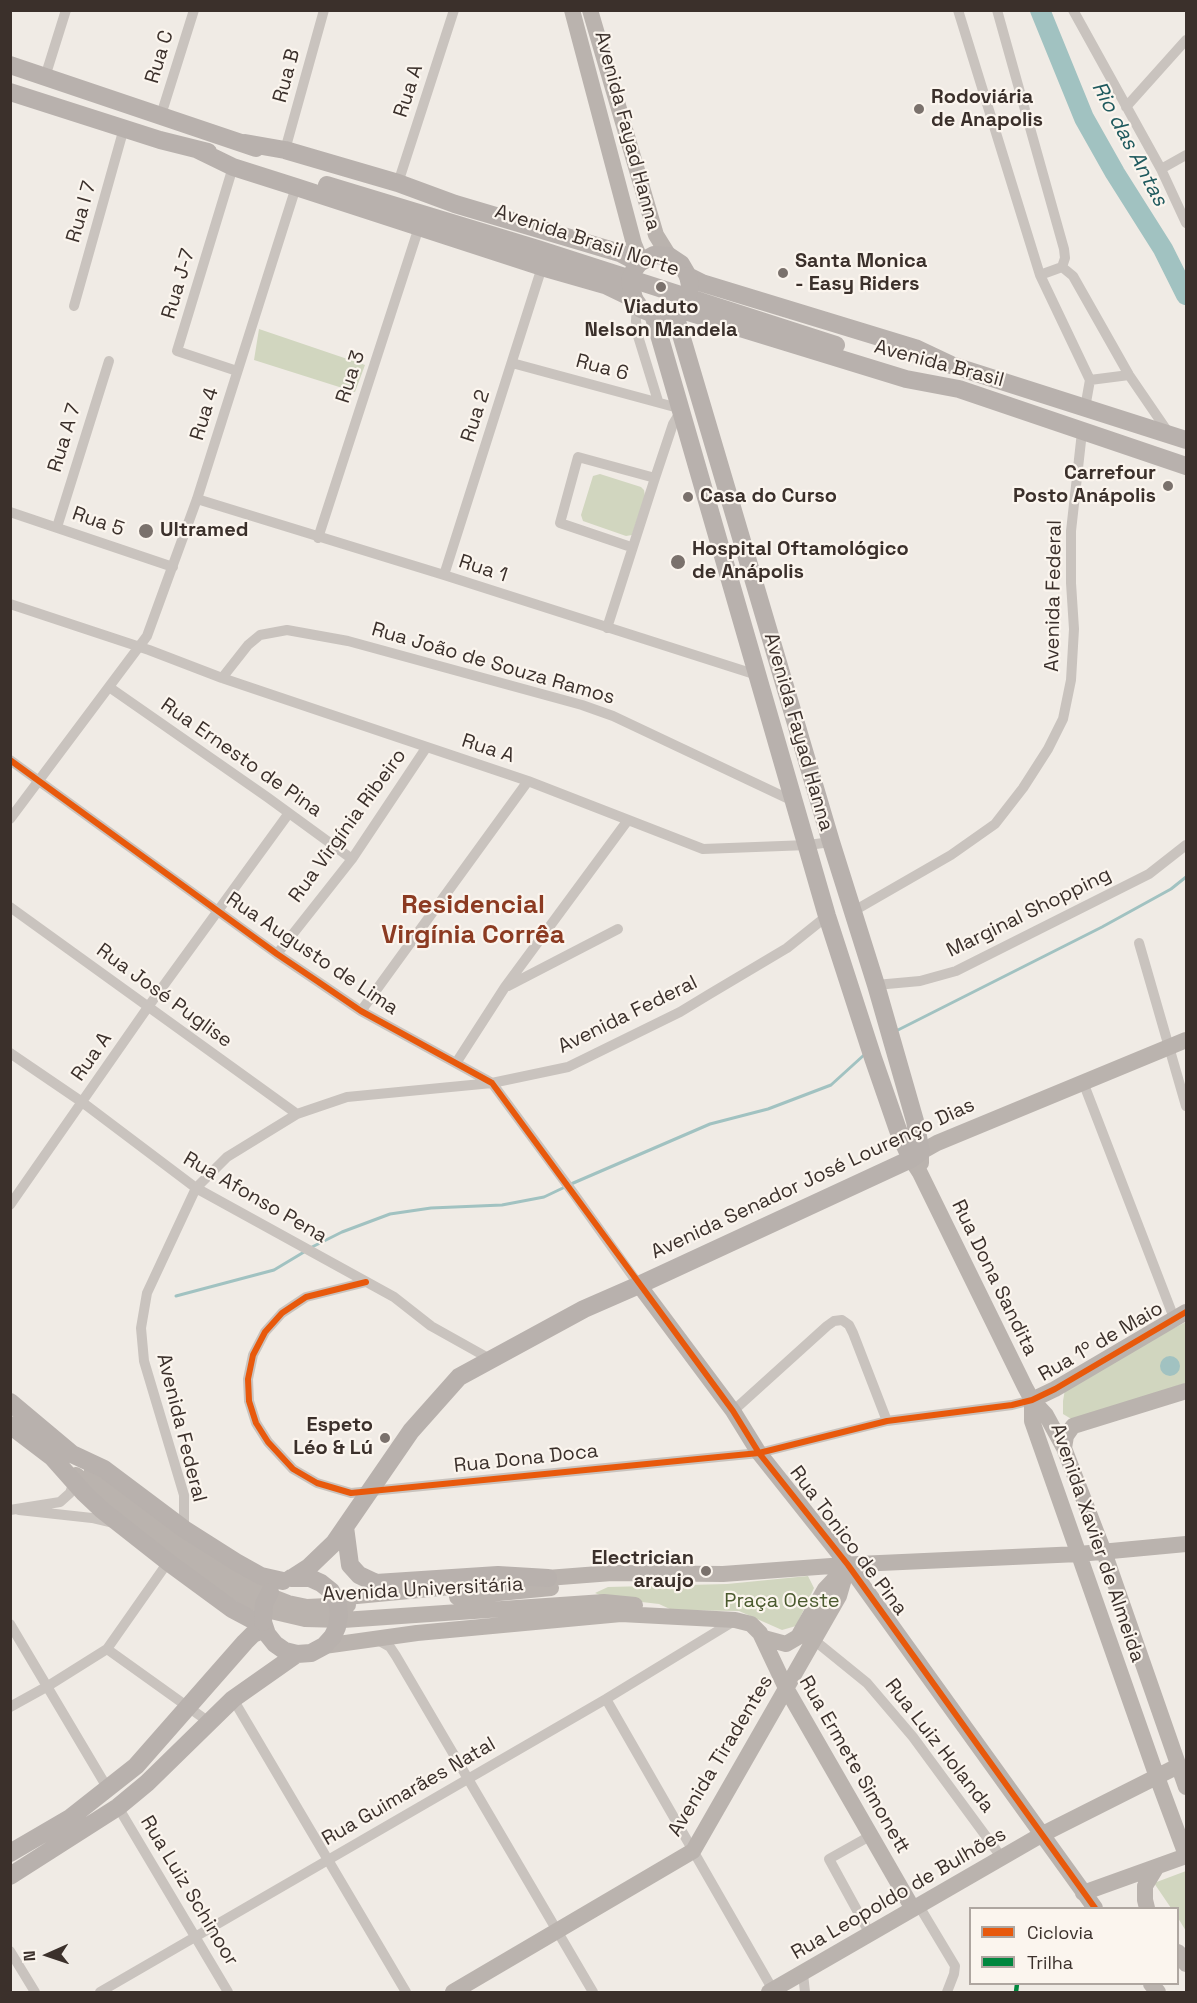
<!DOCTYPE html>
<meta charset="utf-8">
<style>
body{margin:0}
#map{position:relative;width:1197px;height:2003px;overflow:hidden;background:#f0ebe5;font-family:"Space Grotesk",sans-serif}
canvas{display:block}
.frame{position:absolute;inset:0;border:12px solid #3b302b;pointer-events:none}
.legend{position:absolute;left:969px;top:1907px;width:210px;height:78px;box-sizing:border-box;background:#fbf5ee;border:2px solid #aea6a0;margin:0;padding:8px 10px;list-style:none;font-size:18px;color:#3b302b}
.legend li{display:flex;align-items:center;gap:12px;height:30px}
.legend b{width:30px;border:2px solid #aea6a0}
.north{position:absolute;left:18px;top:1925px;width:60px;height:60px;-webkit-text-stroke:4px #fbf5ee;paint-order:stroke;rotate:267deg;font-size:16px;font-weight:700;line-height:24px;text-align:center;color:#3b302b}
.north::after{content:'';display:block;margin:auto;width:21px;height:27px;background:#3b302b;clip-path:polygon(50% 0,100% 100%,50% 72%,0 100%)}
</style>
<div id="map">
<canvas width="1197" height="2003"></canvas>
<div class="frame"></div>
<ul class="legend">
<li><b style="height:8px;background:#e8590c"></b>Ciclovia</li>
<li><b style="height:8px;background:#00873e"></b>Trilha</li>
</ul>
<div class="north">N</div>
</div>
<script>
const context = document.querySelector('canvas').getContext('2d');
context.lineJoin = 'round';
function fillPath(path, color) {
  context.fillStyle = color;
  context.fill(path, 'evenodd');
}
function toPath(rows) {
  const path = new Path2D();
  for (const r of rows) {
    if (r.length === 3) {
      path.moveTo(r[0] + r[2], r[1]);
      path.arc(r[0], r[1], r[2], 0, 2 * Math.PI);
      continue;
    }
    path.moveTo(r[0], r[1]);
    for (let i = 2; i < r.length; i += 2) path.lineTo(r[i], r[i + 1]);
  }
  return path;
}
function stroke(path, color, width, dash) {
  context.strokeStyle = color;
  context.lineWidth = width;
  context.lineCap = dash ? 'butt' : 'round';
  context.setLineDash(dash || []);
  context.stroke(path);
}
function label(font, color, halo, rows, align = 'center') {
  context.font = font + ' "Space Grotesk",sans-serif';
  context.lineWidth = 4.5;
  context.setLineDash([]);
  context.textBaseline = 'middle';
  context.strokeStyle = halo;
  context.fillStyle = color;
  for (const [text, x, y, turn = 0] of rows) {
    context.save();
    context.translate(x, y);
    context.rotate((+turn || 0) * Math.PI / 180);
    context.textAlign = isNaN(turn) ? turn : align;
    if (halo) context.strokeText(text, 0, 0);
    context.fillText(text, 0, 0);
    context.restore();
  }
}
fillPath(toPath([
 [259,329,365,365,355,392,254,360],
 [600,474,641,487,644,490,645,496,632,535,626,536,583,521,581,515,593,476],
 [1186,1322,1186,1383,1073,1420,1063,1414,1063,1401,1065,1389,1148,1341],
 [808,1576,814,1588,796,1626,782,1630,739,1611,672,1610,659,1604,607,1598,595,1593,608,1587,727,1584],
 [1186,1871,1186,1931,1178,1918,1178,1908,1171,1908,1154,1883]
]), '#d1d6bf');
fillPath(toPath([
 [1170,1366,10]
]), '#a1c2c1');
stroke(toPath([
 [896,1031,1102,927,1171,889,1186,877],
 [571,1184,710,1124,768,1109,831,1085,864,1055],
 [312,1247,342,1232,390,1214,431,1208,502,1205,544,1197,565,1187],
 [176,1296,274,1270,304,1252]
]), '#a1c2c1', 3);
stroke(toPath([
 [1040,10,1084,118,1115,173,1163,249,1186,295]
]), '#a1c2c1', 20);
stroke(toPath([
 [958,10,1040,275,1090,380,1085,408],
 [997,10,1064,249,1065,258,1062,267],
 [1073,10,1161,169,1186,223],
 [45,77,66,10],
 [1126,107,1186,40],
 [161,115,194,10],
 [285,150,324,10],
 [233,167,177,351,237,371],
 [1161,169,1186,155],
 [398,183,454,10],
 [1062,267,1073,276,1129,375,1168,432],
 [1040,275,1062,267],
 [637,304,636,321,638,336,658,401],
 [74,306,124,128],
 [512,363,682,409,673,424,655,478,607,628],
 [1090,380,1129,375],
 [197,499,444,575,757,675],
 [10,512,173,567],
 [57,527,109,361],
 [318,538,419,227],
 [631,547,560,523,578,457,655,478],
 [444,575,542,267],
 [10,604,149,650,222,678,528,781,703,849,808,845,831,842],
 [222,678,248,645,260,635,287,630,348,641,582,705,613,716,793,801],
 [109,687,267,797,352,859],
 [10,760,277,954,317,981,361,1011,492,1083,574,1194,639,1285],
 [10,819,147,636,197,499,296,187],
 [10,907,297,1114],
 [852,912,951,855,995,824,1023,788,1048,749,1063,719,1071,680,1074,629,1071,583,1071,531,1082,432],
 [1139,943,1186,1106],
 [277,954,352,859,426,748],
 [876,985,920,981,956,971,1149,874,1186,845],
 [508,986,618,929],
 [361,1011,528,781],
 [10,1053,82,1102,196,1188,394,1297,431,1326,490,1359],
 [456,1063,505,987,628,820],
 [1083,1082,1174,1318],
 [10,1205,148,1007,289,813],
 [366,1282,306,1297,282,1313,265,1332,253,1355,248,1379,249,1401,256,1423,268,1442,293,1469,317,1483,351,1493,759,1453,887,1421,1012,1405,1032,1400],
 [733,1411,827,1326,834,1321,842,1320,849,1325,853,1333,887,1421],
 [10,1510,60,1502,70,1493,74,1482],
 [19,1510,92,1518,113,1523],
 [184,1529,184,1495,144,1361,141,1328,147,1293,196,1188,227,1157,297,1114,347,1097,492,1083,568,1067,680,1012,708,995,787,948,827,916],
 [10,1624,108,1789],
 [376,1639,390,1647,396,1656,593,1992],
 [814,1640,867,1683,913,1737,1002,1858],
 [107,1649,209,1722],
 [233,1699,406,1992],
 [606,1699,773,1990],
 [10,1707,48,1686,107,1649,168,1562],
 [118,1807,228,1992],
 [919,1906,955,1966,954,1974,947,1992],
 [870,1934,829,1859,870,1836],
 [10,1951,35,1992],
 [803,1974,805,1992],
 [100,1992,606,1699,734,1621]
]), '#c9c3be', 10);
stroke(toPath([
 [572,10,634,244,641,261],
 [590,10,656,235,669,256],
 [911,1159,920,1173,1025,1387,1032,1400,1046,1415,1064,1448,1104,1552,1186,1787],
 [921,1163,921,1152,937,1143,1186,1040],
 [639,1285,733,1411,759,1453,848,1565,1095,1908],
 [1032,1400,1032,1421,1157,1777,1186,1855],
 [1032,1400,1055,1389,1186,1312],
 [1064,1448,1066,1436,1073,1426,1186,1391],
 [92,1470,177,1539,230,1574,270,1596,288,1603,307,1607,348,1605],
 [76,1475,170,1550,247,1599,275,1612,305,1619,343,1620,604,1602,635,1605],
 [534,1579,612,1573,723,1574,858,1564,1079,1554,1186,1544],
 [457,1597,551,1588],
 [336,1598,472,1585],
 [764,1638,786,1644,798,1637,825,1589,845,1568],
 [324,1646,417,1633,621,1614,735,1620,751,1624,760,1633,786,1688,913,1909],
 [1083,1893,1186,1856],
 [1147,1908,1145,1900,1145,1886,1156,1868],
 [1178,1952,1186,1964],
 [1151,1984,1158,1992],
 [453,1992,693,1851,839,1596,848,1565],
 [769,1992,1041,1835,1178,1766]
]), '#bab3ae', 16);
stroke(toPath([
 [10,65,256,148],
 [10,92,160,140,208,152],
 [245,143,285,150,398,183,455,204,620,253,639,263,654,255,669,256,681,264,688,276,702,283,915,348,951,365,1186,440],
 [196,149,233,167,296,187,542,267,605,285,634,299,641,309,653,314,664,315,678,309,906,379,959,389,1186,466],
 [327,185,538,249,836,345],
 [653,314,827,916,873,1058,898,1130,911,1159],
 [10,1402,72,1454,104,1469,184,1529,236,1562,261,1576,283,1581],
 [10,1425,52,1457,84,1493,102,1510,168,1562,232,1609,264,1626],
 [345,1527,350,1565,359,1575,376,1583,498,1575,548,1578],
 [291,1578,310,1578,321,1583,331,1591,338,1605],
 [292,1578,309,1567,334,1543,411,1431,459,1377,584,1309,639,1285,911,1159,921,1152,915,1121,876,985,831,842,674,311],
 [263,1622,267,1634,275,1644,285,1651,297,1654,311,1653,324,1646,333,1636],
 [10,1853,70,1818,136,1766,245,1642,253,1634,265,1629],
 [10,1876,118,1807,147,1783,233,1699,297,1654]
]), '#b8b1ad', 18);
stroke(toPath([
 [634,299,630,281,634,270,639,263],
 [678,309,688,296,690,285,688,276],
 [263,1622,264,1604,270,1592],
 [333,1636,337,1627,339,1615,338,1605]
]), '#b8b1ad', 18);
stroke(toPath([
 [1016,1992,1017,1984]
]), '#00873e', 4.5, [9, 4.5]);
stroke(toPath([
 [10,760,277,954,317,981,361,1011,492,1083,733,1411,759,1453,848,1565,1095,1908],
 [366,1282,306,1297,282,1313,265,1332,253,1355,248,1379,249,1401,256,1423,268,1442,293,1469,317,1483,351,1493,759,1453,887,1421,1012,1405,1032,1400,1055,1389,1186,1312]
]), '#e8590c', 6);
for (const [x, y, r, color] of [
 [919,109,6,"#7a716c"],
 [783,273,6,"#7a716c"],
 [661,287,6,"#7a716c"],
 [1168,486,6,"#7a716c"],
 [688,497,6,"#7a716c"],
 [146,531,8,"#7a716c"],
 [678,562,8,"#7a716c"],
 [385,1438,6,"#7a716c"],
 [706,1571,6,"#7a716c"]
]) {
  const dot = new Path2D();
  dot.arc(x, y, r, 0, 2 * Math.PI);
  context.fillStyle = color;
  context.fill(dot);
  stroke(dot, '#fbf5ee', 2);
}
label('20px', '#3b302b', '#fbf5ee', [
 ["Rua C",160,57,-73],
 ["Rua B",287,76,-75],
 ["Rua A",409,91,-72],
 ["Avenida Fayad Hanna",627,131,75],
 ["Rua I 7",82,212,-74],
 ["Avenida Brasil Norte",587,241,18],
 ["Rua J-7",179,284,-73],
 ["Avenida Brasil",939,364,15],
 ["Rua 6",602,368,15],
 ["Rua 3",351,377,-72],
 ["Rua 4",205,414,-73],
 ["Rua 2",476,416,-72],
 ["Rua A 7",65,438,-73],
 ["Rua 5",98,522,19],
 ["Rua 1",483,569,18],
 ["Avenida Federal",1054,596,-89],
 ["Rua João de Souza Ramos",493,664,16],
 ["Avenida Fayad Hanna",798,732,74],
 ["Rua A",488,749,18],
 ["Rua Ernesto de Pina",241,758,35],
 ["Rua Virgínia Ribeiro",348,826,-54],
 ["Marginal Shopping",1029,913,-26],
 ["Rua Augusto de Lima",312,954,34],
 ["Rua José Puglise",164,996,36],
 ["Avenida Federal",628,1015,-26],
 ["Rua A",92,1057,-55],
 ["Avenida Senador José Lourenço Dias",813,1179,-25],
 ["Rua Afonso Pena",255,1198,30],
 ["Rua Dona Sandita",994,1278,64],
 ["Rua 1º de Maio",1101,1342,-30],
 ["Avenida Federal",181,1428,76],
 ["Rua Dona Doca",526,1459,-6],
 ["Rua Tonico de Pina",848,1541,53],
 ["Avenida Xavier de Almeida",1097,1543,71],
 ["Avenida Universitária",423,1590,-3],
 ["Rua Luiz Holanda",939,1746,52],
 ["Avenida Tiradentes",721,1756,-59],
 ["Rua Ermete Simonett",854,1765,60],
 ["Rua Guimarães Natal",409,1792,-30],
 ["Rua Luiz Schinoor",189,1891,59],
 ["Rua Leopoldo de Bulhões",899,1894,-30]
]);
label('bold 20px', '#3b302b', '#fbf5ee', [
 ["Rodoviária",931,98],
 ["de Anapolis",931,121],
 ["Santa Monica",795,262],
 ["- Easy Riders",795,285],
 ["Viaduto",661,308,"center"],
 ["Nelson Mandela",661,331,"center"],
 ["Carrefour",1156,474,"right"],
 ["Posto Anápolis",1156,497,"right"],
 ["Casa do Curso",700,497],
 ["Ultramed",160,531],
 ["Hospital Oftamológico",692,550],
 ["de Anápolis",692,573],
 ["Espeto",373,1426,"right"],
 ["Léo & Lú",373,1449,"right"],
 ["Electrician",694,1559,"right"],
 ["araujo",694,1582,"right"]
], 'left');
label('20px', '#4a5a2e', '#fbf5ee', [
 ["Praça Oeste",782,1602]
]);
label('italic 21px', '#1f5a5e', '#fbf5ee', [
 ["Rio das Antas",1129,144,62]
]);
label('bold 26px', '#8c3b22', '#fbf5ee', [
 ["Residencial",473,906],
 ["Virgínia Corrêa",473,936]
]);
</script>
